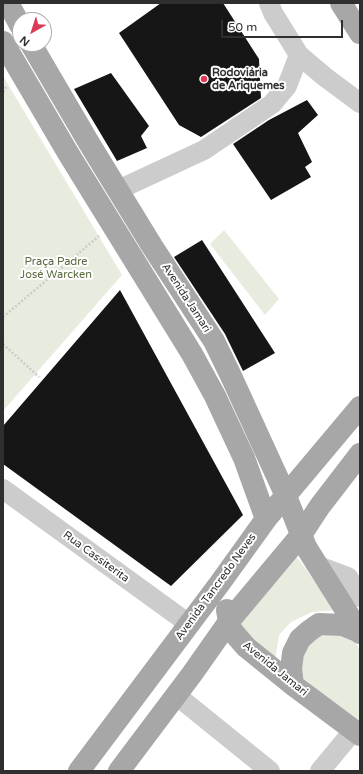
<!DOCTYPE html>
<html>
<head>
<meta charset="utf-8">
<style>
	body { margin:0 }
	#map { position:relative; width:363px; height:774px; overflow:hidden; background:#fff; font-family:"Varela Round",sans-serif }
	canvas { display:block }
	.frame { position:absolute; inset:0; border:4px solid #2f2f2f; pointer-events:none }
	.north { position:absolute; left:12px; top:12px; width:40px; height:40px; box-sizing:border-box; background:#fff; border:1px solid #acacac; border-radius:50%; rotate:219deg; font-size:11px; font-weight:700; line-height:16px; text-align:center; color:#2f2f2f }
	.north::after { content:''; display:block; margin:auto; width:14px; height:18px; background:#dc3b57; clip-path:polygon(50% 0,100% 100%,50% 72%,0 100%) }
	.scale { position:absolute; left:221px; top:20px; width:122px; height:18px; box-sizing:border-box; border:2px solid #2f2f2f; border-top:0; padding-left:5px; font-size:12px; line-height:14px; white-space:nowrap; color:#2f2f2f; -webkit-text-stroke:3px #fff; paint-order:stroke }
</style>
</head>
<body>
<div id="map">
<canvas width="363" height="774"></canvas>
<div class="frame"></div>
<div class="north">N</div>
<div class="scale">50 m</div>
</div>
<script>
const ctx = document.querySelector('canvas').getContext('2d');
ctx.lineJoin = 'round';
function fill(path, color) {
  ctx.fillStyle = color;
  ctx.fill(path, 'evenodd');
}
function shape(rows) {
  const path = new Path2D();
  for (const r of rows) {
    path.moveTo(r[0], r[1]);
    for (let i = 2; i < r.length; i += 2) path.lineTo(r[i], r[i + 1]);
  }
  return path;
}
function stroke(path, color, width, dash) {
  ctx.strokeStyle = color;
  ctx.lineWidth = width;
  ctx.lineCap = dash ? 'butt' : 'round';
  ctx.setLineDash(dash || []);
  ctx.stroke(path);
}
function write(font, color, halo, rows, align = 'center') {
  ctx.font = font + ' "Varela Round",sans-serif';
  ctx.lineWidth = 4;
  ctx.setLineDash([]);
  ctx.textBaseline = 'middle';
  ctx.strokeStyle = halo;
  ctx.fillStyle = color;
  for (const [text, x, y, turn = 0] of rows) {
    ctx.save();
    ctx.translate(x, y);
    ctx.rotate((+turn || 0) * Math.PI / 180);
    ctx.textAlign = isNaN(turn) ? turn : align;
    if (halo) ctx.strokeText(text, 0, 0);
    ctx.fillText(text, 0, 0);
    ctx.restore();
  }
}
fill(shape([
	[3,76,122,275,3,411],
	[224,230,279,299,265,315,210,244],
	[288,545,336,610,312,612,291,622,279,635,275,660,228,626],
	[325,630,352,637,360,650,360,726,297,673,298,655]
]), '#e7ecde');
fill(shape([
	[161,3,223,3,259,59,261,98,201,137,179,125,119,33],
	[111,73,149,126,141,136,147,148,117,161,74,89],
	[307,100,318,115,298,133,312,162,305,167,311,177,271,200,233,144,269,120],
	[202,240,275,353,243,371,225,334,174,257],
	[120,290,243,515,171,586,3,464,3,426]
]), '#161616');
stroke(shape([
	[3,92,7,86],
	[3,317,99,236],
	[3,344,39,377]
]), '#ccc', 2.5, [2, 2]);
stroke(shape([
	[269,3,273,13,299,55,325,77,360,103],
	[118,190,204,150,272,104,287,86,299,55],
	[3,489,189,624],
	[316,565,348,577,360,597],
	[176,695,270,771],
	[320,771,354,730]
]), '#ccc', 20);
stroke(shape([
	[8,3,20,25],
	[341,3,360,33],
	[3,42,68,153,192,354,215,396,244,458,266,519],
	[31,44,89,143,152,246,214,341,231,376,286,496,306,547,360,633],
	[227,610,230,627,233,632,246,647,293,685,360,735],
	[293,685,291,669,293,653,300,639,309,631,319,624,343,625,360,632],
	[79,771,220,583,266,519,360,407],
	[119,771,192,674,230,620,301,535,320,506,360,454]
]), '#a7a7a7', 22);
for (const [x, y, r, color] of [
	[204,79,4,"#dc3b57"]
]) {
  const dot = new Path2D();
  dot.arc(x, y, r, 0, 2 * Math.PI);
  ctx.fillStyle = color;
  ctx.fill(dot);
  stroke(dot, '#fff', 1.5);
}
write('bold 11px', '#2f2f2f', '#fff', [
	["Rodoviária",212,73],
	["de Ariquemes",212,86]
], 'left');
write('11px', '#57693f', '#fff', [
	["Praça Padre",56,262],
	["José Warcken",56,275]
]);
write('11px', '#2f2f2f', '#fff', [
	["Avenida Jamari",186,298,57],
	["Rua Cassiterita",96,557,36],
	["Avenida Tancredo Neves",216,587,-54],
	["Avenida Jamari",275,669,39]
]);
</script>
</body>
</html>
